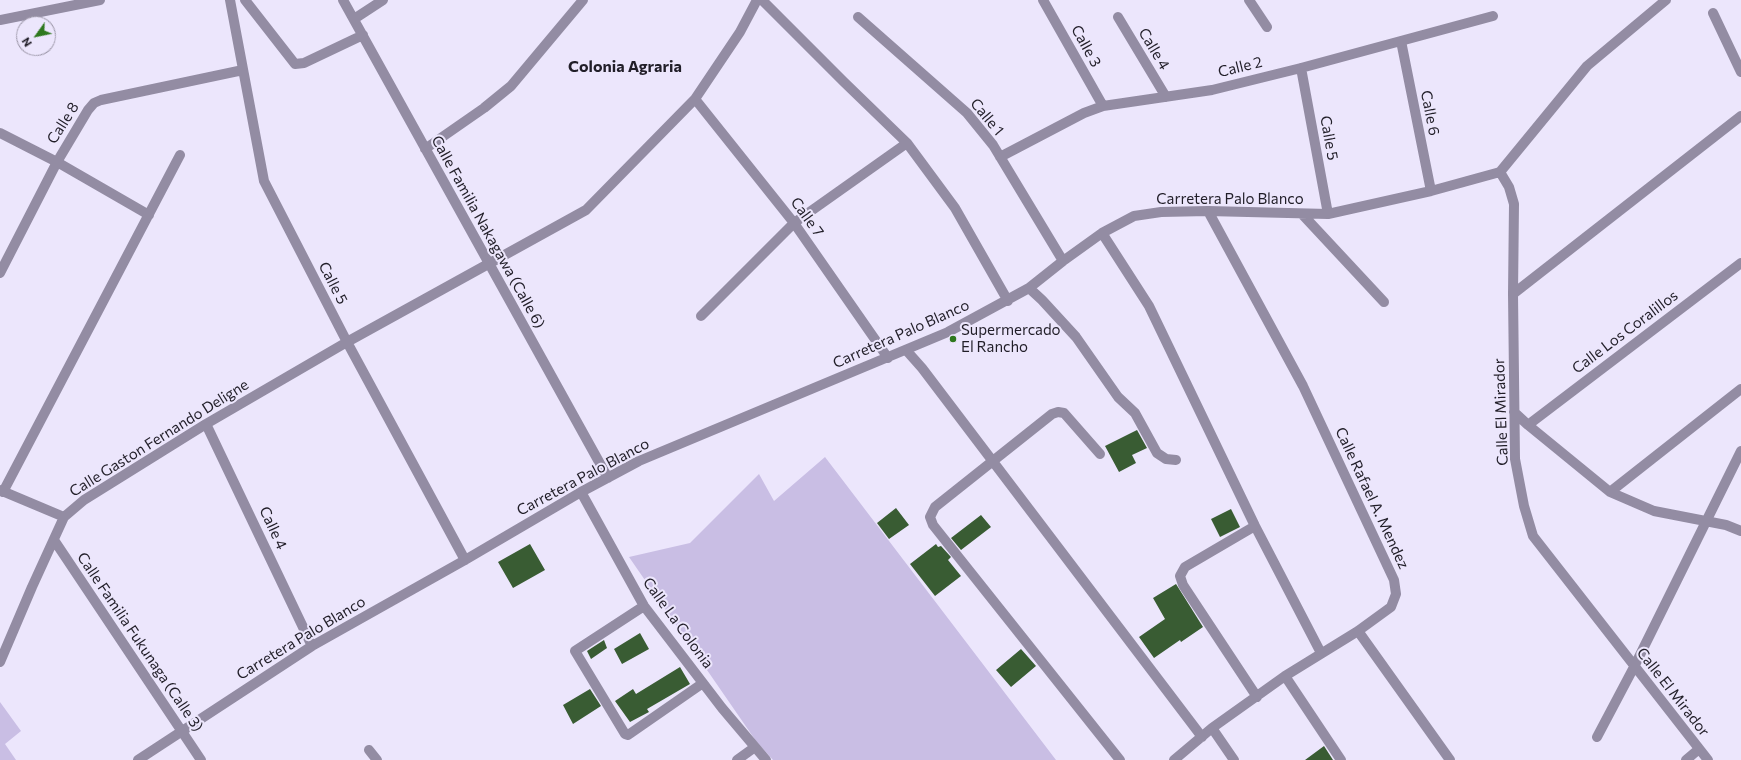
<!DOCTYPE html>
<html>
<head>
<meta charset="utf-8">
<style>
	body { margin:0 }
	#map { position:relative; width:1741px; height:760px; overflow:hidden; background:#ece6fc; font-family:Commissioner,sans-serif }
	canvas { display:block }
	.north { position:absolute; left:16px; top:16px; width:40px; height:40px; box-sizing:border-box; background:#ece6fc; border:1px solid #9b96a7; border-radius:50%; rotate:237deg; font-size:11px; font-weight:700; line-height:16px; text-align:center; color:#211e28 }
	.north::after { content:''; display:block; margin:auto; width:14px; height:18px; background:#2e781e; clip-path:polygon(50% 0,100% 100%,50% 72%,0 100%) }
</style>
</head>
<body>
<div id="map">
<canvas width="1741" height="760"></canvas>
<div class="north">N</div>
</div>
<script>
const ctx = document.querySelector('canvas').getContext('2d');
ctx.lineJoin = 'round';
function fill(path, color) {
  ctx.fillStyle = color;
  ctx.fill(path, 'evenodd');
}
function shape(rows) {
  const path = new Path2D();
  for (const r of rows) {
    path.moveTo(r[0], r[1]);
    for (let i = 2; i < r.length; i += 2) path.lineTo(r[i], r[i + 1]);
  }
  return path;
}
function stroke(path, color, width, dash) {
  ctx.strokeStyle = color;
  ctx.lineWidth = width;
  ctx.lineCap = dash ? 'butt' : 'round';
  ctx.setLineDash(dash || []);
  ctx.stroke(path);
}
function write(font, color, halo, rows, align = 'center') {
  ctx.font = font + ' Commissioner,sans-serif';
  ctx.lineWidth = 4;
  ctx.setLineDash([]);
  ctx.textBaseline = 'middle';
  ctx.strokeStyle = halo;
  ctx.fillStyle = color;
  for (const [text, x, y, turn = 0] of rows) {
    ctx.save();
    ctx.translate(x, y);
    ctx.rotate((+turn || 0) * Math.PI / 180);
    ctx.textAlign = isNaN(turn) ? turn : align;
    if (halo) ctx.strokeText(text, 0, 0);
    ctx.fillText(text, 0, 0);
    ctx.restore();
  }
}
fill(shape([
	[825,457,1056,760,773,760,756,741,629,557,690,543,759,474,774,501],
	[0,702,21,731,5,744,16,760,0,760]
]), '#c9bee4');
fill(shape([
	[1137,430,1147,448,1132,455,1136,463,1119,472,1105,446],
	[896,508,909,525,889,539,877,523],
	[1231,509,1240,527,1220,537,1211,519],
	[981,515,991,527,961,550,951,538],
	[530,544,545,570,513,588,498,562],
	[936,544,938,547,941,546,951,557,948,560,961,576,935,596,910,564],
	[1176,584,1203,627,1181,642,1180,640,1154,658,1139,637,1165,619,1153,598],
	[640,633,649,649,622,664,614,649],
	[604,640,607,648,591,659,587,651],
	[1021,649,1036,666,1011,687,996,670],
	[680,667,690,684,647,709,649,712,630,722,615,701,633,689,636,694],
	[590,689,601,706,573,724,563,705],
	[1324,746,1333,760,1305,760]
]), '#395c33');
stroke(shape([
	[230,0,264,181,347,342,465,560],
	[245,0,295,64,304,63,363,35],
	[343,0,608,478],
	[762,0,844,82,907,143,955,208,1008,301],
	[1043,0,1103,106],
	[1249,0,1267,27],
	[1713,13,1741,72],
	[858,17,967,113,993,145,1063,261],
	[1118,17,1166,97],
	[354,19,383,0],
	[0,20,100,0],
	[1401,41,1431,191],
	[1301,68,1328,214],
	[695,99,794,223,888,358],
	[0,133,57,162,149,215],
	[425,149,484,108,511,86,583,0],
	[1000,157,1084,113,1103,106,1212,90,1301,68,1493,16],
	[1500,172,1509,187,1514,204,1513,294,1515,459,1524,506,1533,536,1708,760],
	[1302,214,1384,302],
	[1102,233,1149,306,1255,526,1321,653],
	[0,273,57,162,88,110,94,103,101,100,243,70],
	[1029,288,1042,300,1076,337,1118,397,1135,413,1157,453,1166,459,1176,460],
	[1513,294,1741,116],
	[701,316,794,223,907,143],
	[906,350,922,368,1202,737],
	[1514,412,1528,425,1610,492,1654,511,1726,525,1741,531],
	[206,424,312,646],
	[1528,425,1741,263],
	[1100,454,1064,413,1058,412,1052,414,935,507,930,517,933,525,1120,760],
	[0,490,64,517],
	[3,492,180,155],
	[581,492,644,606,722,708,766,760],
	[1610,492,1741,389],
	[1255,526,1185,567,1180,576,1183,585,1257,697],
	[54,540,201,760],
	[644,606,575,651,625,734,628,735,703,683],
	[1358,631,1450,760],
	[0,662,32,587,64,517,84,500,206,424,347,342,586,210,695,99,740,32,757,0],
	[1285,676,1341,760],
	[1212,728,1234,760],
	[1597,737,1634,667,1741,451],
	[369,750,377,760],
	[138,760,312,646,465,560,581,492,639,461,948,332,1029,288,1063,261,1102,233,1134,216,1161,212,1208,211,1328,214,1431,191,1500,172,1587,66,1666,0],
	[737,760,755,747],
	[1174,760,1212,728,1285,676,1358,631,1391,607,1396,594,1394,580,1303,386,1208,211],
	[1686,760,1699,749]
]), '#938ca3', 10);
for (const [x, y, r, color] of [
	[953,339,4,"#2e781e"]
]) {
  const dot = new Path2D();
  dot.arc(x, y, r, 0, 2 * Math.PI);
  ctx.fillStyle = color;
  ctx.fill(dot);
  stroke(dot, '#ece6fc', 1.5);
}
write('15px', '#211e28', '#ece6fc', [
	["Calle 3",1086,46,61],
	["Calle 4",1154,49,59],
	["Calle 2",1240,67,-14],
	["Calle 6",1430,113,79],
	["Calle 1",987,117,50],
	["Calle 8",63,123,-58],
	["Calle 5",1329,138,80],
	["Carretera Palo Blanco",1230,199],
	["Calle 7",807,217,54],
	["Calle Familia Nakagawa (Calle 6)",488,232,61],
	["Calle 5",333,283,63],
	["Calle Los Coralillos",1625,332,-37],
	["Carretera Palo Blanco",901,334,-24],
	["Calle El Mirador",1501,412,-92],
	["Calle Gaston Fernando Deligne",159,438,-32],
	["Carretera Palo Blanco",583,477,-28],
	["Calle Rafael A. Mendez",1372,498,65],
	["Calle 4",273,528,65],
	["Calle La Colonia",678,623,54],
	["Carretera Palo Blanco",301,638,-31],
	["Calle Familia Fukunaga (Calle 3)",140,642,56],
	["Calle El Mirador",1673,692,52]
]);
write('15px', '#211e28', '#ece6fc', [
	["Supermercado",961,330],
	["El Rancho",961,347]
], 'left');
write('bold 16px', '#211e28', '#ece6fc', [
	["Colonia Agraria",625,67]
]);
</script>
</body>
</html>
